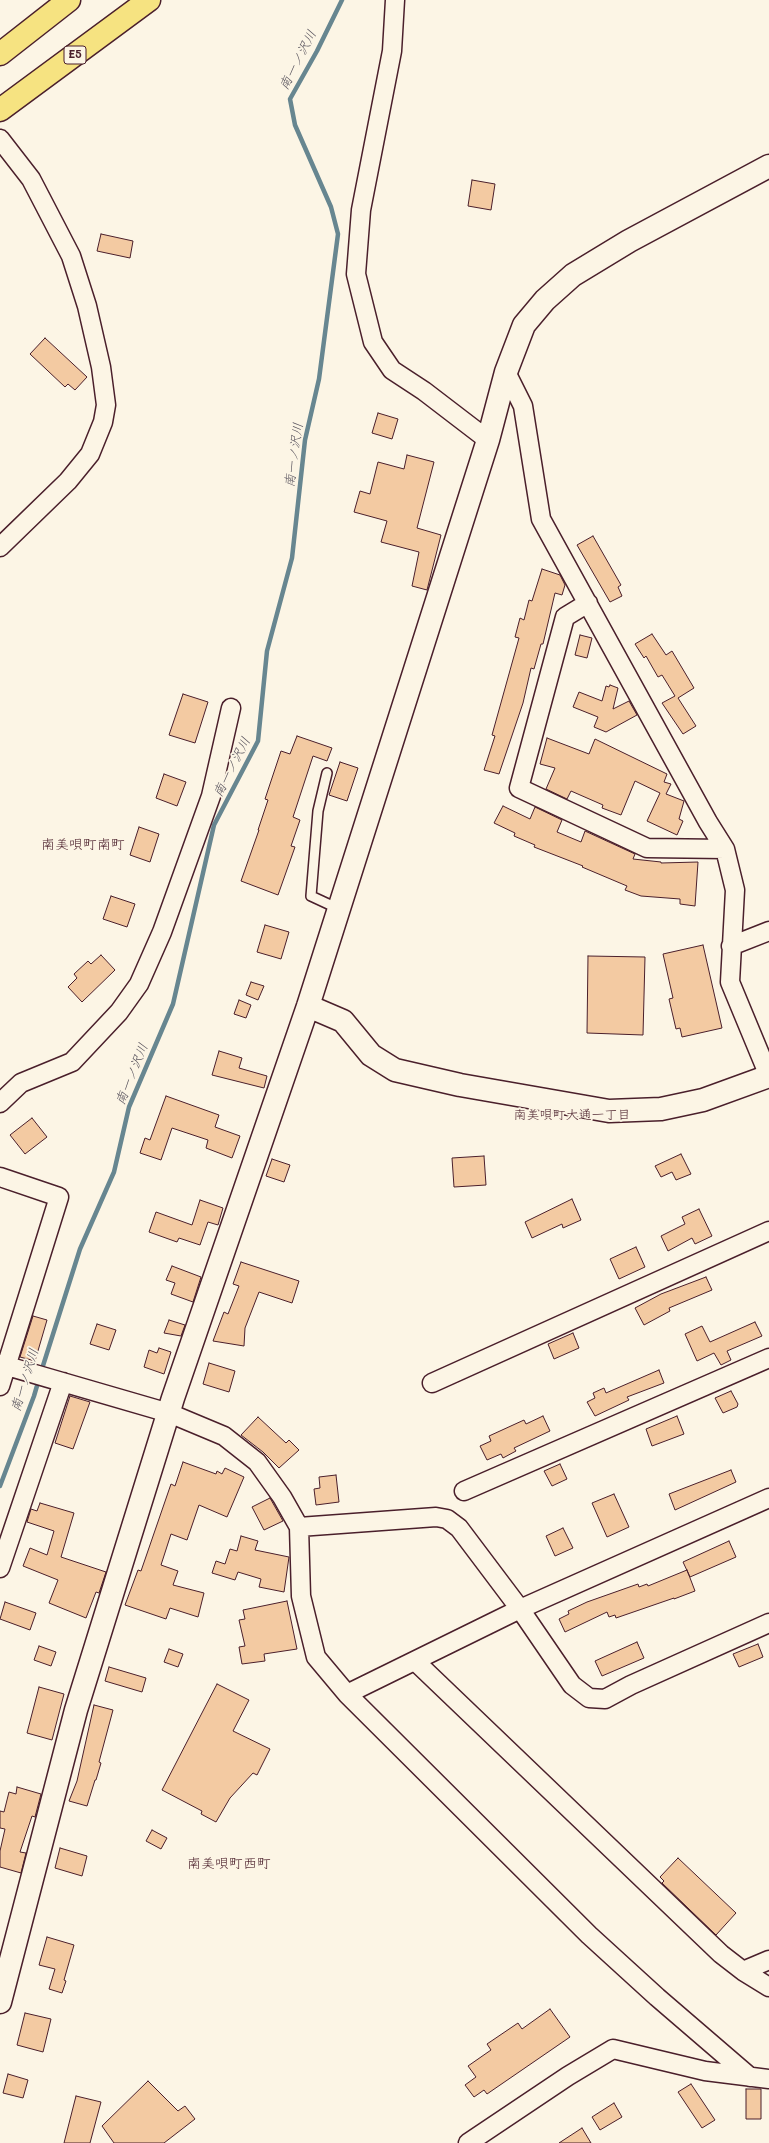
<!DOCTYPE html>
<html>
<head>
<meta charset="utf-8">
<style>
	body { margin:0 }
	canvas { display:block; background:#fcf5e5 }
</style>
</head>
<body>
<canvas width="769" height="2143"></canvas>
<script>
const ctx = document.querySelector('canvas').getContext('2d');
ctx.lineJoin = 'round';
function shape(rows) {
  const path = new Path2D();
  for (const r of rows) {
    path.moveTo(r[0], r[1]);
    for (let i = 2; i < r.length; i += 2) path.lineTo(r[i], r[i + 1]);
  }
  return path;
}
function stroke(path, color, width, dash) {
  ctx.strokeStyle = color;
  ctx.lineWidth = width;
  ctx.lineCap = dash ? 'butt' : 'round';
  ctx.setLineDash(dash || []);
  ctx.stroke(path);
}
function fill(path, color) {
  ctx.fillStyle = color;
  ctx.fill(path, 'evenodd');
}
function write(font, color, halo, rows, align = 'center') {
  ctx.font = font + ' Mali,"Klee One",sans-serif';
  ctx.lineWidth = 3.5;
  ctx.setLineDash([]);
  ctx.textBaseline = 'middle';
  ctx.strokeStyle = halo;
  ctx.fillStyle = color;
  for (const [text, x, y, turn = 0] of rows) {
    ctx.save();
    ctx.translate(x, y);
    ctx.rotate((+turn || 0) * Math.PI / 180);
    ctx.textAlign = isNaN(turn) ? turn : align;
    if (halo) ctx.strokeText(text, 0, 0);
    ctx.fillText(text, 0, 0);
    ctx.restore();
  }
}
stroke(shape([
	[41,1372,80,1249,114,1172,129,1107,173,1004,214,825,258,741,267,651,292,558,305,440,319,379,338,234,331,207,295,125,290,99,317,51,342,0],
	[0,1486,34,1396,39,1379]
]), '#678690', 4.5);
const building = shape([
	[472,180,495,184,491,210,468,206,472,180],
	[101,234,133,241,130,258,97,251,101,234],
	[45,338,87,377,75,390,68,384,65,387,30,354,45,338],
	[378,413,398,419,392,439,372,433,378,413],
	[407,455,434,462,417,528,441,535,427,590,412,586,419,552,381,542,387,521,354,512,360,491,370,494,378,462,404,469,407,455],
	[593,536,621,585,618,587,622,596,610,602,577,545,593,536],
	[542,569,560,575,565,585,562,595,555,593,543,644,541,644,534,669,531,668,523,703,499,774,484,770,495,736,492,735,519,638,515,637,520,618,524,620,529,600,532,601,542,569],
	[652,634,666,655,672,651,694,688,678,698,696,726,683,734,662,703,675,696,662,675,658,677,646,656,644,658,635,644,652,634],
	[580,635,592,638,587,658,575,655,580,635],
	[610,685,618,688,613,709,629,701,637,715,606,732,594,727,598,717,573,707,579,692,602,701,606,686,609,687,610,685],
	[183,694,208,702,195,743,169,735,183,694],
	[297,736,332,748,327,761,313,756,293,817,300,820,291,846,295,847,278,895,241,881,259,830,258,830,268,800,265,799,281,751,290,754,297,736],
	[547,738,589,754,595,739,667,774,664,782,671,784,666,794,684,801,679,819,683,821,677,835,647,821,660,793,635,781,621,815,602,808,603,805,571,791,567,799,546,789,555,768,540,764,547,738],
	[340,762,358,768,347,801,329,795,340,762],
	[164,774,186,782,177,806,156,798,164,774],
	[503,806,530,819,535,807,562,820,557,832,581,842,585,831,635,854,633,859,661,862,661,863,698,862,695,906,680,904,680,899,641,896,625,890,627,886,582,867,583,866,534,847,535,845,514,836,515,833,494,823,503,806],
	[139,827,159,834,150,862,130,855,139,827],
	[111,896,135,904,127,927,103,919,111,896],
	[265,925,289,932,281,959,257,952,265,925],
	[703,945,722,1028,682,1037,680,1028,676,1029,669,999,673,998,663,954,703,945],
	[101,955,115,970,82,1002,68,987,77,978,74,974,88,961,91,964,101,955],
	[588,956,645,957,643,1035,587,1033,588,956],
	[251,982,264,986,258,1000,246,995,251,982],
	[239,1000,251,1005,246,1018,234,1014,239,1000],
	[219,1051,242,1058,239,1068,267,1076,264,1088,212,1075,219,1051],
	[166,1096,219,1115,215,1127,240,1136,232,1158,206,1148,208,1140,172,1128,161,1160,140,1153,145,1138,150,1140,166,1096],
	[32,1118,47,1137,25,1154,10,1135,32,1118],
	[681,1154,691,1174,676,1180,672,1172,661,1177,655,1166,681,1154],
	[484,1156,486,1185,454,1187,452,1158,484,1156],
	[272,1159,290,1165,284,1182,266,1176,272,1159],
	[572,1199,581,1220,563,1228,562,1224,532,1238,525,1222,572,1199],
	[200,1200,223,1208,218,1225,208,1222,200,1245,179,1238,177,1242,149,1232,156,1212,192,1225,200,1200],
	[699,1209,712,1236,695,1244,692,1238,668,1251,661,1236,685,1224,682,1217,699,1209],
	[636,1247,645,1267,619,1279,610,1259,636,1247],
	[241,1262,299,1281,292,1303,259,1292,245,1328,244,1346,213,1341,224,1312,228,1314,239,1286,233,1284,241,1262],
	[172,1266,201,1277,193,1302,171,1294,175,1283,166,1280,172,1266],
	[706,1277,712,1290,669,1308,670,1311,644,1325,635,1308,661,1294,706,1277],
	[33,1316,47,1320,35,1361,20,1357,33,1316],
	[169,1320,185,1325,181,1336,164,1333,169,1320],
	[755,1322,762,1336,727,1351,731,1360,721,1365,714,1353,697,1361,685,1334,702,1326,710,1342,755,1322],
	[97,1324,116,1330,109,1350,90,1344,97,1324],
	[573,1333,579,1348,554,1359,548,1344,573,1333],
	[159,1348,171,1352,164,1374,144,1367,149,1350,157,1353,159,1348],
	[209,1363,235,1371,229,1392,203,1384,209,1363],
	[659,1370,664,1383,627,1397,629,1400,595,1416,587,1402,595,1398,593,1393,604,1388,606,1393,659,1370],
	[731,1391,738,1404,737,1407,723,1413,715,1398,731,1391],
	[70,1396,90,1402,73,1449,55,1443,70,1396],
	[543,1416,550,1431,514,1448,516,1451,503,1458,501,1454,487,1460,480,1446,491,1441,489,1436,524,1420,526,1424,543,1416],
	[677,1416,684,1434,652,1446,646,1429,677,1416],
	[258,1417,286,1443,289,1440,299,1450,279,1468,263,1452,241,1435,258,1417],
	[183,1462,216,1474,217,1471,222,1474,225,1468,244,1477,227,1517,199,1505,187,1540,171,1534,161,1565,178,1571,173,1585,204,1593,198,1617,170,1608,166,1619,125,1605,138,1570,141,1571,171,1484,175,1486,183,1462],
	[560,1464,567,1479,552,1486,544,1471,560,1464],
	[731,1470,736,1482,675,1510,669,1494,731,1470],
	[336,1475,339,1502,316,1505,314,1489,320,1488,319,1477,336,1475],
	[614,1494,629,1527,607,1537,592,1503,614,1494],
	[270,1498,283,1521,264,1530,252,1507,270,1498],
	[40,1503,74,1513,61,1557,106,1572,99,1593,96,1592,86,1618,49,1603,58,1580,23,1566,30,1548,47,1555,54,1531,27,1522,31,1509,37,1511,40,1503],
	[563,1528,573,1548,555,1556,546,1536,563,1528],
	[241,1536,258,1541,255,1550,289,1557,284,1592,259,1587,261,1579,238,1572,235,1580,212,1573,216,1561,225,1564,230,1549,237,1551,241,1536],
	[729,1541,736,1557,690,1577,683,1562,729,1541],
	[687,1570,695,1591,674,1599,674,1598,616,1618,615,1615,609,1617,607,1612,565,1632,559,1619,569,1614,568,1611,587,1602,638,1584,639,1587,647,1584,648,1586,687,1570],
	[287,1601,297,1649,264,1654,265,1661,242,1664,239,1647,245,1646,239,1620,245,1619,243,1610,287,1601],
	[5,1602,36,1613,30,1630,0,1619,5,1602],
	[637,1642,644,1658,602,1676,595,1661,637,1642],
	[758,1644,763,1657,739,1667,733,1654,758,1644],
	[39,1646,56,1652,51,1666,34,1660,39,1646],
	[169,1649,183,1654,178,1667,164,1662,169,1649],
	[109,1667,146,1678,142,1692,105,1681,109,1667],
	[217,1684,249,1700,233,1731,270,1749,257,1775,253,1773,230,1798,216,1822,201,1814,202,1811,162,1790,217,1684],
	[39,1687,64,1694,52,1740,27,1733,39,1687],
	[94,1705,113,1710,99,1762,101,1763,96,1780,95,1780,87,1806,69,1801,77,1781,94,1705],
	[17,1787,41,1794,35,1817,32,1816,20,1852,26,1853,21,1873,0,1867,0,1851,5,1829,0,1828,0,1811,4,1812,9,1792,16,1794,17,1787],
	[152,1830,167,1838,161,1849,146,1841,152,1830],
	[60,1848,87,1856,82,1876,55,1868,60,1848],
	[678,1858,736,1913,716,1935,662,1883,664,1881,660,1877,678,1858],
	[47,1937,74,1945,64,1980,66,1981,62,1993,49,1989,55,1969,39,1965,47,1937],
	[550,2009,570,2037,487,2094,484,2090,474,2097,465,2085,476,2077,468,2066,491,2050,487,2044,518,2023,522,2029,550,2009],
	[25,2013,51,2019,43,2052,17,2045,25,2013],
	[8,2074,28,2080,23,2098,3,2093,8,2074],
	[148,2081,178,2111,185,2106,195,2119,164,2143,114,2143,102,2126,148,2081],
	[691,2084,715,2120,702,2128,678,2092,691,2084],
	[746,2089,761,2089,761,2119,746,2119,746,2089],
	[76,2096,101,2102,90,2143,64,2143,76,2096],
	[614,2103,622,2117,600,2130,592,2117,614,2103],
	[582,2128,591,2143,559,2143,582,2128]
]);
fill(building, '#f3caa2');
stroke(building, '#4a1f2b', 1);
const service = shape([
	[327,773,318,811,311,896,339,909]
]);
const minor = shape([
	[395,0,392,51,361,210,356,274,373,342,392,370,424,391,488,440],
	[0,139,31,179,71,256,87,306,101,367,106,405,103,422,90,454,68,481,0,547],
	[506,372,523,406,541,519,708,822,725,849,735,890,730,982,769,1076],
	[588,603,565,617,519,788,647,848,725,849],
	[731,946,769,931],
	[0,1103,21,1083,72,1062,119,1012,139,984,162,932,211,796,231,708],
	[0,1177,59,1197,0,1386],
	[0,1364,169,1413,224,1436,257,1462,282,1497,299,1527,301,1596,316,1657,347,1694,589,1935,657,1997,750,2077],
	[432,1383,769,1231],
	[464,1491,769,1358],
	[299,1527,436,1517,447,1519,459,1528,520,1609,572,1685,589,1698,605,1699,631,1685,769,1623],
	[0,1568,63,1382],
	[415,1661,721,1954,743,1971,769,1987],
	[347,1694,520,1609,769,1498],
	[743,1971,769,1960],
	[468,2143,568,2076,613,2049,705,2071,769,2079]
]);
const tertiary = shape([
	[308,1006,343,1021,371,1055,395,1070,460,1085,609,1111,661,1109,703,1100,769,1076],
	[0,2002,76,1710,173,1398,308,1006,488,440,506,372,524,325,545,300,573,275,629,241,769,166]
]);
const motorway = shape([
	[0,54,69,0],
	[0,110,149,0]
]);
stroke(service, '#4a1f2b', 12);
stroke(minor, '#4a1f2b', 21);
stroke(tertiary, '#4a1f2b', 25);
stroke(motorway, '#4a1f2b', 25);
stroke(service, '#fcf5e5', 9);
stroke(minor, '#fcf5e5', 18);
stroke(tertiary, '#fcf5e5', 22);
stroke(motorway, '#f6e381', 22);
for (const [x, y, w] of [
	[75,55,22]
]) {
  const box = new Path2D();
  box.roundRect(x - w / 2, y - 9, w, 18, 3);
  ctx.fillStyle = '#fcf5e5';
  ctx.fill(box);
  stroke(box, '#4a1f2b', 1);
}
write('bold 11px', '#4a1f2b', null, [
	["E5",75,55]
]);
write('italic 13px', '#58535d', '#fcf5e5', [
	["南一ノ沢川",298,60,-63],
	["南一ノ沢川",294,455,-82],
	["南一ノ沢川",232,767,-63],
	["南一ノ沢川",132,1074,-68],
	["南一ノ沢川",25,1380,-73]
]);
write('13px', '#4a1f2b', '#fcf5e5', [
	["南美唄町大通一丁目",572,1115]
]);
write('14px', '#4a1f2b', '#fcf5e5', [
	["南美唄町南町",83,845],
	["南美唄町西町",229,1864]
]);
</script>
</body>
</html>
